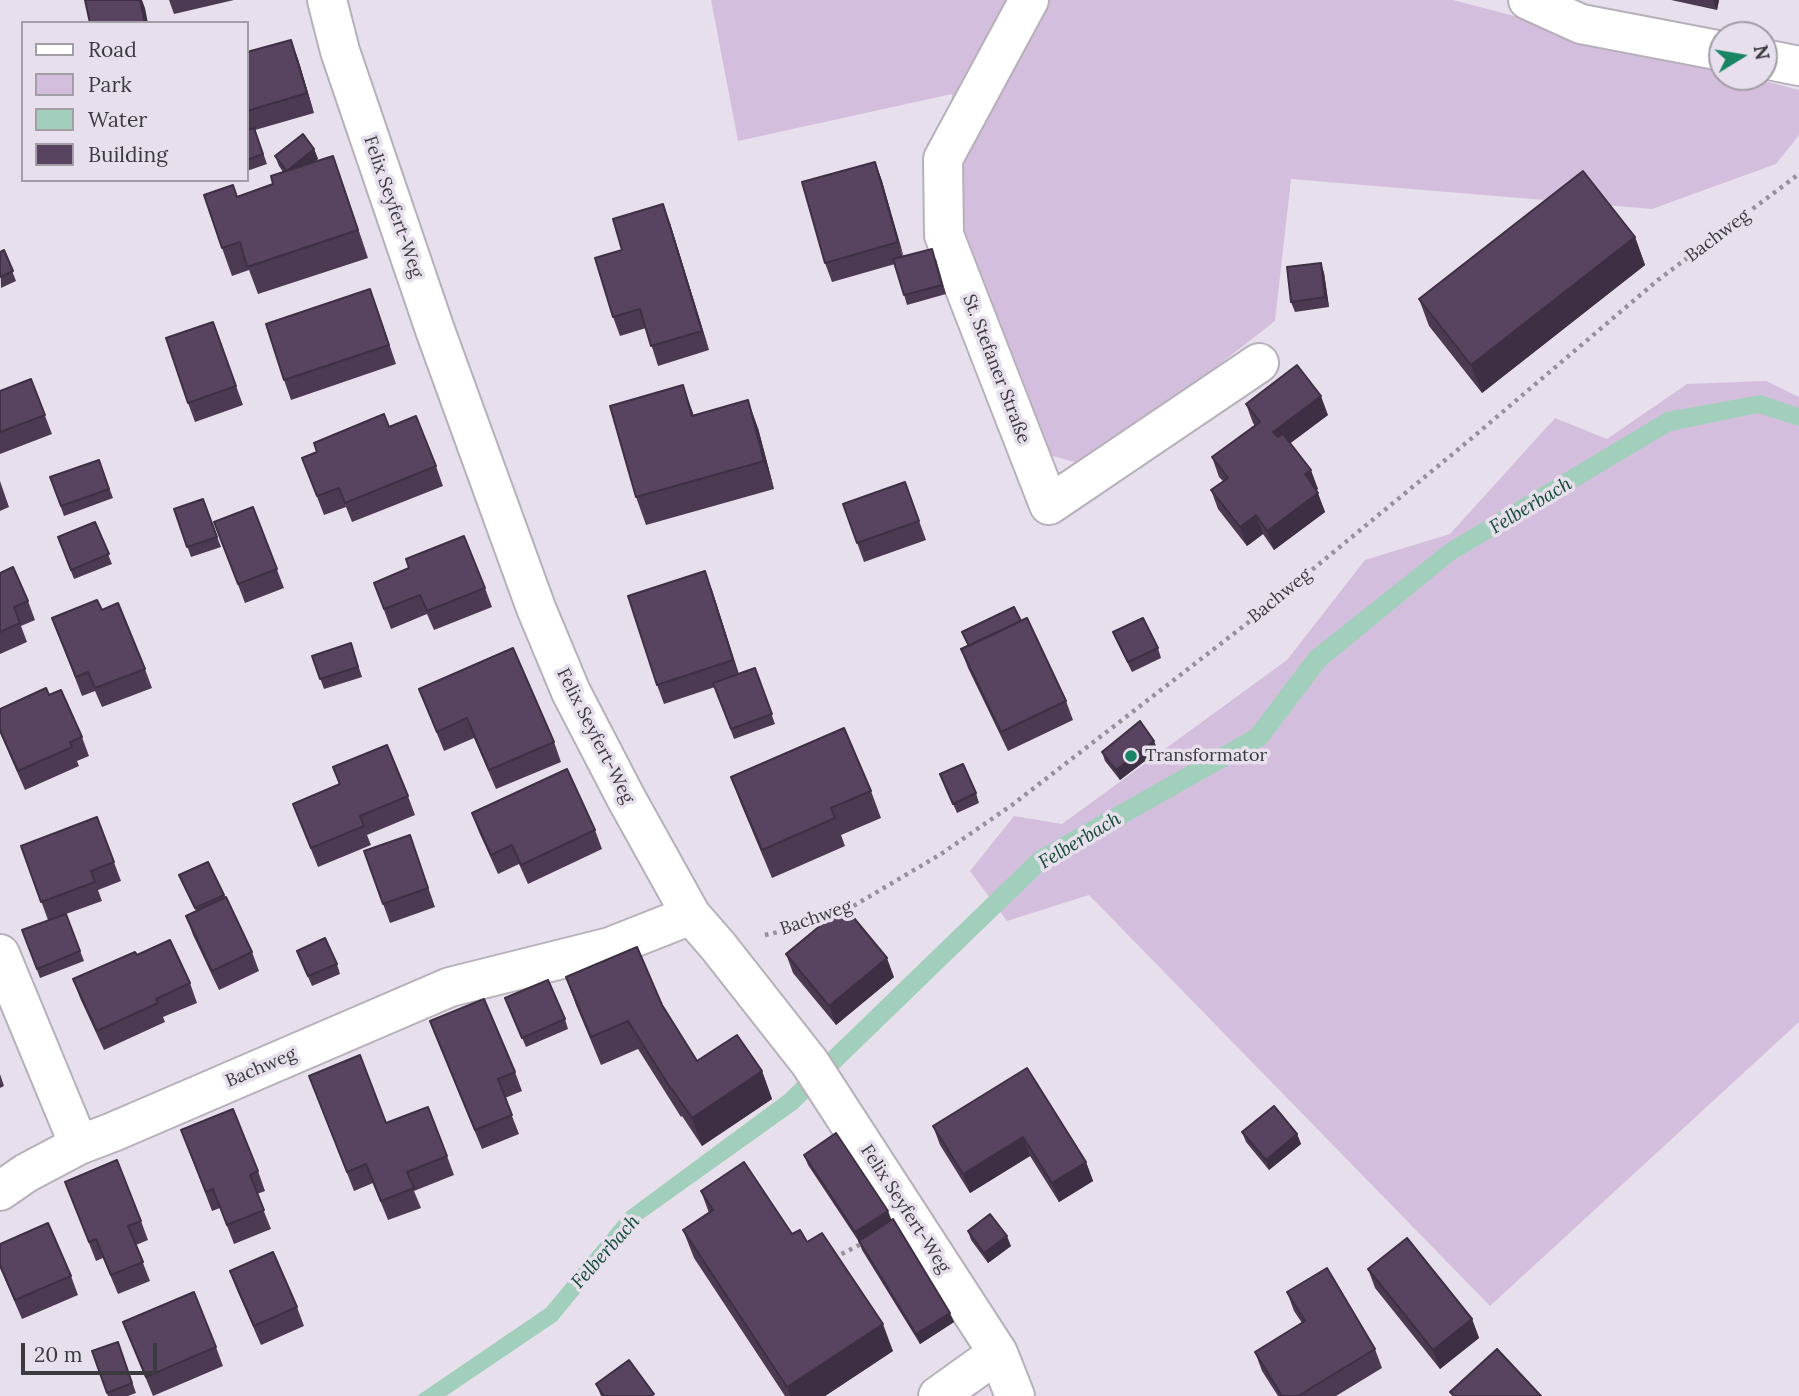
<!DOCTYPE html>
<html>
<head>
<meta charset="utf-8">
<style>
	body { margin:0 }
	#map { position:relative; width:1799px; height:1396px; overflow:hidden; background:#e7dfeb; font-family:Lora,serif }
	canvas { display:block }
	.legend { position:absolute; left:21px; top:21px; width:228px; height:161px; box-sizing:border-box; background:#e7dfeb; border:2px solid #a39da6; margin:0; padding:9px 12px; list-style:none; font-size:21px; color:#3d3a3f }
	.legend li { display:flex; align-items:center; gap:14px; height:35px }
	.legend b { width:35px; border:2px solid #a39da6 }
	.north { position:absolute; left:1708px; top:21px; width:70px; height:70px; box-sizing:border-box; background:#e7dfeb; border:2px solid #a39da6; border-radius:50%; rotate:79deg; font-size:19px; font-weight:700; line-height:28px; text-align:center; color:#3d3a3f }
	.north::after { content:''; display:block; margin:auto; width:24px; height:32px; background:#178563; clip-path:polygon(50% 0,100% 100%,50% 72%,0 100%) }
	.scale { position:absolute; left:21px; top:1343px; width:136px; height:32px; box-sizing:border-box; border:4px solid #3d3a3f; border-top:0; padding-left:9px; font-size:21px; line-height:24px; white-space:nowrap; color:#3d3a3f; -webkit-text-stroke:5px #e7dfeb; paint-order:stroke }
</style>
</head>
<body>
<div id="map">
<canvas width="1799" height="1396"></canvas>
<ul class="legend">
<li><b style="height:9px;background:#fff"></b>Road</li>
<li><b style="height:19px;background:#d3bfdd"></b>Park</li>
<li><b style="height:19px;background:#a2cfbb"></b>Water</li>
<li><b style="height:19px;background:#584461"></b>Building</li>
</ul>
<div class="north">N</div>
<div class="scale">20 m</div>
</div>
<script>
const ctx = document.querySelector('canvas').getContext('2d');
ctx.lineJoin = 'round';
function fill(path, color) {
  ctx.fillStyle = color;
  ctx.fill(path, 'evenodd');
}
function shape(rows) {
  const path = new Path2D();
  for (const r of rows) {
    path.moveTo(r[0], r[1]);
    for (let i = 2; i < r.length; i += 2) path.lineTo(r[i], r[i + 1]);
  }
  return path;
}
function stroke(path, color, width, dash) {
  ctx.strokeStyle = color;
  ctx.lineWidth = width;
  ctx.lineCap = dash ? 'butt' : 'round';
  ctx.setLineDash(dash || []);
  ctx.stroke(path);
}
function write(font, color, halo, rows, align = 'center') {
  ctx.font = font + ' Lora,serif';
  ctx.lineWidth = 7;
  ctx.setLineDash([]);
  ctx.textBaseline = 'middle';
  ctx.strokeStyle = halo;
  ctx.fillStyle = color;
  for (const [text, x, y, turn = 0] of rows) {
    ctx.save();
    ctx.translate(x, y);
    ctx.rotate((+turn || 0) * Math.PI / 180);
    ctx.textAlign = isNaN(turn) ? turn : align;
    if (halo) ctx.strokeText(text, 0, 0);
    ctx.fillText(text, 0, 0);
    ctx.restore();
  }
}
fill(shape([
	[711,0,1453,0,1722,70,1722,77,1749,77,1799,90,1799,135,1776,164,1652,209,1291,179,1275,321,1089,466,1034,451,959,217,952,94,738,141],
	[1766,381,1799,397,1799,1022,1490,1306,1089,895,1007,921,970,871,1014,816,1062,824,1287,660,1365,560,1450,534,1555,418,1607,439,1687,384]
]), '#d3bfdd');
fill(shape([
	[1761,395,1799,408,1799,426,1758,413,1671,431,1454,560,1325,666,1266,744,1046,868,797,1109,637,1223,557,1321,446,1396,417,1396,546,1308,626,1212,784,1095,1035,852,1251,730,1310,652,1446,544,1666,412]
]), '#a2cfbb');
const street = shape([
	[327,0,340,51,435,330,536,608,571,692,626,798,691,915,718,946,810,1063,998,1353,1015,1396],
	[1029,0,943,159,944,235,1049,505,1259,363],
	[0,954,79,1145],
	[0,1191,26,1173,79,1145,113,1132,450,987,610,947,691,915],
	[938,1396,998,1353]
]);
const secondary = shape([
	[1528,0,1581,24,1722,51],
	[1764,59,1799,66]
]);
stroke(street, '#b7b0bb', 42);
stroke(secondary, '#b7b0bb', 42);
stroke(shape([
	[765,935,796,928,850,908,941,854,1012,805,1245,625,1466,443,1658,280,1799,174],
	[834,1258,863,1243]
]), '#969099', 4.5, [3.5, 5]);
stroke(street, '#fff', 38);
stroke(secondary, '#fff', 38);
fill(shape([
	[169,0,234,0,174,14],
	[1671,0,1719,0,1717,10],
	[247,52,298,59,314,113,255,130,267,164,247,171],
	[314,149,318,159,314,162,333,156,368,258,258,294,249,270,232,276,222,248,283,172,279,166,275,156],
	[875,162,882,181,903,257,936,259,946,294,907,305,895,264,832,282,825,263],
	[670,223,709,350,658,366,646,328,620,336,613,317,622,250],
	[1635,237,1645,265,1482,393,1429,326,1419,299],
	[4,250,16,281,1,288,0,252],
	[1321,263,1324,273,1329,307,1295,312,1291,302],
	[377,308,396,364,291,400,284,380],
	[213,322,243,405,195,422,188,403],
	[31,379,52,434,0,454,0,391],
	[1246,404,1328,415,1290,443,1318,489,1316,490,1325,512,1274,550,1263,534,1247,546,1218,509,1211,490,1223,481,1219,477,1212,457,1255,426,1253,423],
	[694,415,758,428,774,489,646,525,636,497],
	[389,427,436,466,443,486,352,522,346,507,324,515,302,458],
	[99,460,113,498,64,516,50,477],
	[0,481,9,507,0,511],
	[905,482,926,540,864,562,843,504],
	[203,499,221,547,191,557,174,509],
	[253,507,284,588,245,603,214,522],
	[95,522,112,564,74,579,58,537],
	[0,573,28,601,35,620,21,626,27,642,0,654],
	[374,583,485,588,492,607,434,630,427,614,391,629],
	[712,590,739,674,755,668,775,724,734,739,715,687,664,704,657,685],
	[102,610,145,669,152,688,102,707,95,691,82,696,52,618],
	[1021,621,1066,701,1073,720,1008,751,968,668,961,649,968,646,962,632],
	[1113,632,1158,648,1161,658,1132,672,1117,642],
	[351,643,362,677,324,689,312,656],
	[419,689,554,742,561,762,496,789,474,738,444,751],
	[49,695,82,737,89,756,77,761,79,766,25,790,0,733,0,709],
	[1158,751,1120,780,1105,761,1102,752],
	[333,767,408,796,415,815,367,835,371,845,318,867,293,804,339,784],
	[940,774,976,793,979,803,957,813],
	[731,777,871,791,881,818,841,835,845,846,772,878,741,804],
	[472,813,595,830,602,849,528,884,519,864,498,874,479,832],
	[97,817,121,881,98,890,102,901,66,914,84,961,40,978,22,930,48,920,21,846],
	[410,835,435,907,390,923,364,851],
	[208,862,252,952,259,971,219,990,193,935,186,916,196,911,179,875],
	[297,951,337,964,340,974,312,986],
	[786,954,894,977,836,1025,793,973],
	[137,955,190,983,197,1003,163,1017,165,1022,104,1050,80,998,73,979],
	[566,977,662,1005,697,1061,762,1071,772,1099,702,1146,682,1116,681,1117,638,1049,601,1065,576,1005],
	[505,998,565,1019,568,1029,526,1047],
	[430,1021,515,1072,522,1091,505,1098,519,1134,482,1149],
	[1027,1068,1086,1162,1093,1181,1059,1202,1030,1156,970,1193,940,1145,933,1126],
	[0,1074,4,1086,0,1088],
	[309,1076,386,1123,447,1156,454,1175,414,1191,421,1208,388,1220,373,1183,354,1191],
	[181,1130,258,1171,265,1191,257,1194,271,1229,234,1244,220,1208,212,1211],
	[1242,1132,1297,1134,1301,1144,1269,1170,1246,1142],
	[804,1155,892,1220,954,1322,920,1344,862,1250,859,1242,808,1165],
	[65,1182,141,1221,148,1240,136,1245,150,1281,118,1294,103,1258,96,1261],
	[701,1191,807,1242,893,1351,825,1396,785,1396,694,1258,683,1230,709,1213],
	[968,1231,1011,1246,988,1263,971,1240],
	[0,1244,71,1276,78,1295,22,1319,0,1268],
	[1368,1269,1472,1319,1479,1338,1440,1369,1375,1288],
	[230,1271,297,1307,304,1326,261,1345,237,1290],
	[1287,1292,1375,1349,1382,1368,1336,1396,1278,1396,1262,1371,1255,1352,1302,1323,1294,1311],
	[123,1322,216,1347,223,1366,153,1396],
	[118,1342,136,1393,128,1396,108,1396,92,1351],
	[596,1384,654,1396,601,1396]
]), '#4c3a53');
fill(shape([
	[140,0,142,0,145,8,148,23,145,23],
	[1713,0,1719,0,1717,10],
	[291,40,298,59,314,113,307,93],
	[314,149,318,159,290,181,287,171],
	[333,156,343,184,368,258,358,230],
	[875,162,882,181,905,261,898,242],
	[663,204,670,223,709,350,702,331],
	[1635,237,1645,265,1482,393,1471,365],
	[1321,263,1324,273,1329,307,1325,297],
	[683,385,693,413,702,444,692,416],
	[1321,396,1328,415,1280,451,1273,432],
	[748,400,758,428,774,489,764,461],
	[1311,470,1318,489,1312,493,1305,474],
	[1318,493,1325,512,1274,550,1267,531],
	[1256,515,1263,534,1247,546,1240,527],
	[705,571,712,590,740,679,733,660],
	[1154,741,1158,751,1120,780,1116,770],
	[887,958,894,977,836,1025,829,1006],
	[762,1071,772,1099,702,1146,692,1118],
	[1297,1134,1301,1144,1269,1170,1266,1160],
	[1023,1137,1030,1156,970,1193,963,1174],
	[1086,1162,1093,1181,1059,1202,1052,1183],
	[888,1211,892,1221,859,1242,855,1232],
	[1007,1236,1011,1246,988,1263,984,1253],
	[950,1313,954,1322,920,1344,916,1334],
	[1472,1319,1479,1338,1440,1369,1433,1350],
	[883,1324,893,1351,825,1396,790,1396,787,1387]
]), '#3e3044');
const building = shape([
	[85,0,140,0,145,23,90,23,85,0],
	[291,40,307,93,247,111,247,52,291,40],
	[254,128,263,154,247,160,247,130,254,128],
	[303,134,314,149,287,171,275,156,303,134],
	[333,156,358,230,247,267,240,242,222,248,204,195,233,185,237,197,273,184,271,176,333,156],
	[875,162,898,242,825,263,802,182,875,162],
	[1583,171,1635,237,1471,365,1419,299,1583,171],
	[663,204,702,331,651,346,640,309,613,317,595,258,622,250,613,219,663,204],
	[932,249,942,285,904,295,893,259,932,249],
	[4,250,13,271,0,277,0,252,4,250],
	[1321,263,1325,297,1291,302,1287,267,1321,263],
	[370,289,389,345,284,380,266,324,370,289],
	[213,322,236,386,188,403,166,338,213,322],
	[1297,365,1321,396,1273,432,1278,437,1283,434,1311,470,1305,474,1318,493,1267,531,1256,515,1240,527,1211,490,1228,478,1212,457,1260,422,1246,404,1297,365],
	[31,379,45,415,0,432,0,391,31,379],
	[683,385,692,416,748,400,764,461,636,497,610,406,683,385],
	[384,414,389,427,416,416,436,466,345,503,339,488,317,496,302,458,317,452,314,443,384,414],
	[99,460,109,489,61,506,50,477,99,460],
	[905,482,919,521,857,543,843,504,905,482],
	[203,499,217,537,187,547,174,509,203,499],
	[253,507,277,569,238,584,214,522,253,507],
	[95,522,109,554,71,570,58,537,95,522],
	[464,536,485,588,427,611,420,595,384,609,374,583,409,568,406,559,464,536],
	[13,567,28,601,14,607,20,623,0,632,0,573,13,567],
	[705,571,733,660,657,685,628,596,705,571],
	[97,600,102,610,118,603,145,669,95,688,88,672,76,677,52,618,97,600],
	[1014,607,1021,621,969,646,962,632,1014,607],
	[1027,618,1066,701,1001,732,961,649,1027,618],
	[1143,618,1158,648,1128,662,1113,632,1143,618],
	[351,643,358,667,320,679,312,656,351,643],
	[513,648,554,742,489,770,467,718,437,732,419,689,513,648],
	[755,668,772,714,731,729,713,683,755,668],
	[46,688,49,695,61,690,82,737,70,742,72,747,18,771,0,730,0,709,46,688],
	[1140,721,1154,741,1116,770,1102,752,1140,721],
	[844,728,871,791,831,808,835,818,762,850,731,777,844,728],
	[387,745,408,796,360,816,364,826,311,848,293,804,340,784,333,767,387,745],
	[963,764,976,793,953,804,940,774,963,764],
	[567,769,595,830,521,865,512,845,491,855,472,813,567,769],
	[97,817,114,862,91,871,95,882,41,902,21,846,97,817],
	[410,835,428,888,383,904,364,851,410,835],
	[208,862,224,895,195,908,179,875,208,862],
	[226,897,252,952,212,971,186,916,226,897],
	[844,906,887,958,829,1006,786,954,844,906],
	[66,914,80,951,37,969,22,930,66,914],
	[325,938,337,964,308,976,297,951,325,938],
	[170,940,190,983,156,999,158,1003,97,1031,73,979,135,952,137,955,170,940],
	[637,947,662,1005,697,1061,737,1035,762,1071,692,1118,672,1089,671,1089,628,1021,591,1037,566,977,637,947],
	[548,980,565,1019,522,1038,505,998,548,980],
	[484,999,515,1072,498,1079,512,1115,475,1130,430,1021,484,999],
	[360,1055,386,1123,428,1107,447,1156,407,1172,414,1188,381,1201,366,1164,347,1172,309,1076,360,1055],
	[1027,1068,1086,1162,1052,1183,1023,1137,963,1174,933,1126,1027,1068],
	[1274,1106,1297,1134,1266,1160,1242,1132,1274,1106],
	[233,1109,258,1171,250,1175,264,1210,227,1225,213,1189,206,1192,181,1130,233,1109],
	[836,1133,888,1211,855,1232,804,1155,836,1133],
	[117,1160,141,1221,128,1226,143,1262,111,1275,96,1239,89,1242,65,1182,117,1160],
	[744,1162,792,1234,800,1230,807,1242,822,1233,883,1324,787,1387,683,1230,713,1210,701,1191,744,1162],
	[990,1214,1007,1236,984,1253,968,1231,990,1214],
	[893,1219,950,1313,916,1334,859,1241,893,1219],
	[48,1223,71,1276,15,1300,0,1265,0,1244,48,1223],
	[1407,1238,1472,1319,1433,1350,1368,1269,1407,1238],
	[273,1252,297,1307,254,1326,230,1271,273,1252],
	[1327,1268,1375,1349,1298,1396,1282,1396,1255,1352,1305,1321,1287,1292,1327,1268],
	[194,1292,216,1347,146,1377,123,1322,194,1292],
	[118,1342,132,1383,107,1393,92,1351,118,1342],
	[1497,1349,1541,1396,1454,1396,1450,1392,1497,1349],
	[629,1360,654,1394,651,1396,604,1396,596,1384,629,1360]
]);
fill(building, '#584461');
stroke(building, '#3e3044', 2);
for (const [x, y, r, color] of [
	[1131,756,7,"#178563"]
]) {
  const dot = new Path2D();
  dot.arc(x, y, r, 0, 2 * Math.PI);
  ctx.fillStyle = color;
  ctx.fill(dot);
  stroke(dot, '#e7dfeb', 2.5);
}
write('18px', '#3d3a3f', '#e7dfeb', [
	["Felix Seyfert-Weg",393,207,71],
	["Bachweg",1718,236,-37],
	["St. Stefaner Straße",996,369,69],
	["Bachweg",1280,596,-39],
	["Felix Seyfert-Weg",595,736,63],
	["Bachweg",816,918,-19],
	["Bachweg",261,1068,-23],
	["Felix Seyfert-Weg",905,1209,57]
]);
write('18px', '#3d3a3f', '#e7dfeb', [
	["Transformator",1145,756]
], 'left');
write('italic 19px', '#104a37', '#e7dfeb', [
	["Felberbach",1531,506,-31],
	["Felberbach",1080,841,-31],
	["Felberbach",606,1252,-48]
]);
</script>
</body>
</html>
